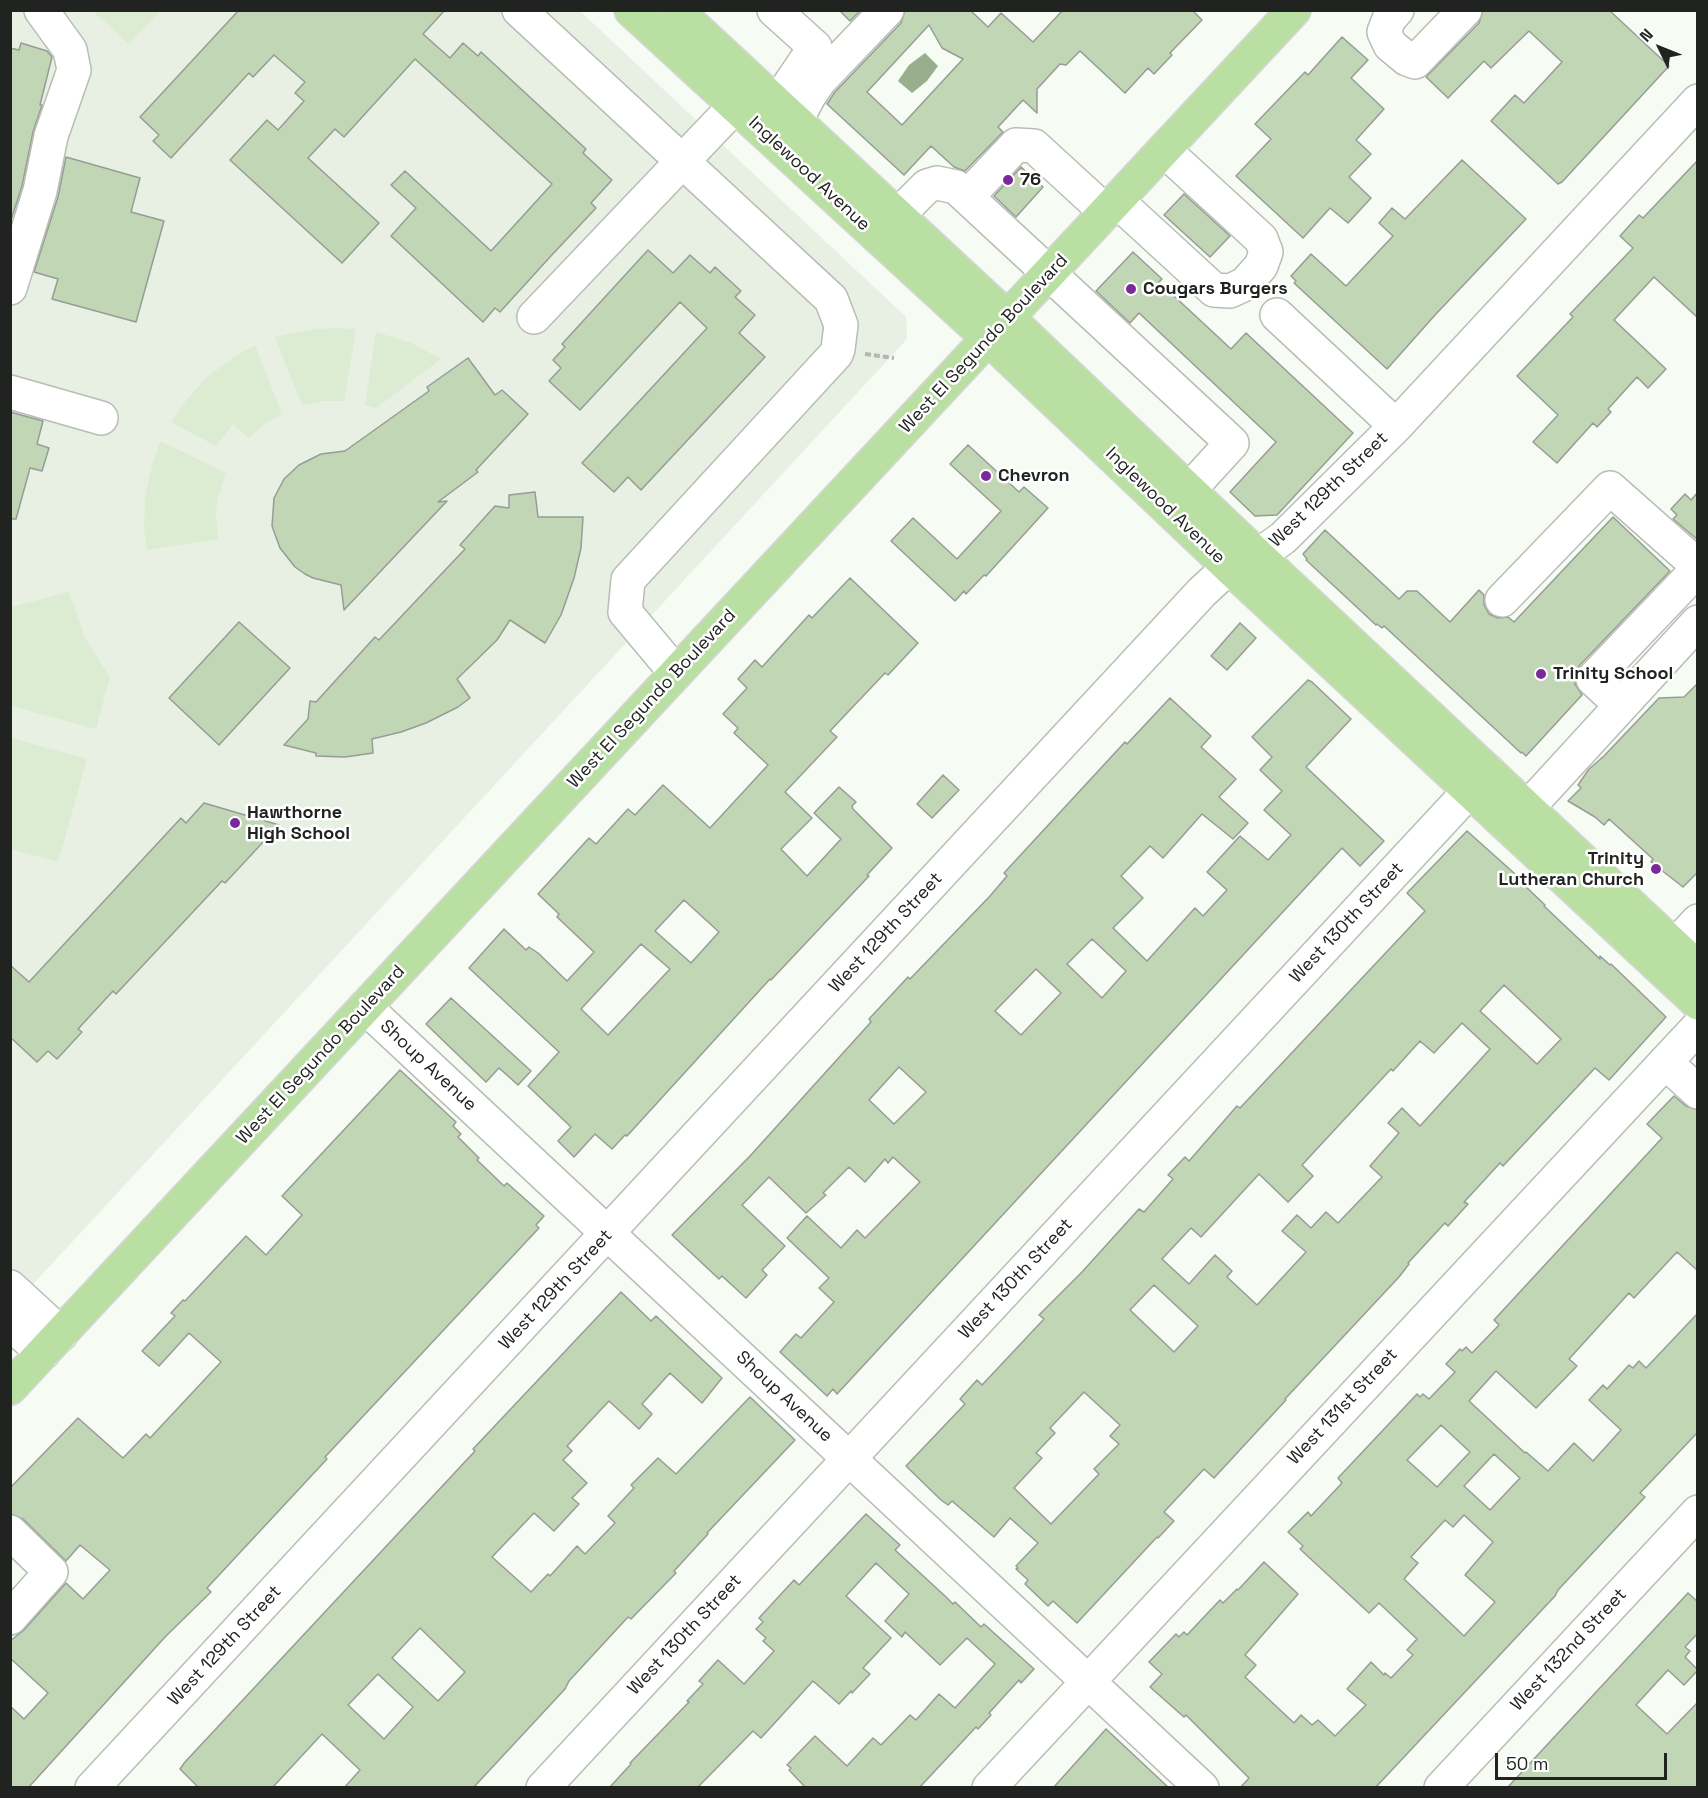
<!DOCTYPE html>
<html>
<head>
<meta charset="utf-8">
<style>
	body { margin:0 }
	#map { position:relative; width:1708px; height:1798px; overflow:hidden; background:#f6fbf3; font-family:"Space Grotesk",sans-serif }
	canvas { display:block }
	.frame { position:absolute; inset:0; border:12px solid #212320; pointer-events:none }
	.north { position:absolute; left:1630px; top:18px; width:60px; height:60px; -webkit-text-stroke:4px #fff; paint-order:stroke; rotate:313deg; font-size:16px; font-weight:700; line-height:24px; text-align:center; color:#212320 }
	.north::after { content:''; display:block; margin:auto; width:21px; height:27px; background:#212320; clip-path:polygon(50% 0,100% 100%,50% 72%,0 100%) }
	.scale { position:absolute; left:1495px; top:1753px; width:172px; height:27px; box-sizing:border-box; border:3px solid #212320; border-top:0; padding-left:8px; font-size:18px; line-height:21px; white-space:nowrap; color:#212320; -webkit-text-stroke:4px #fff; paint-order:stroke }
</style>
</head>
<body>
<div id="map">
<canvas width="1708" height="1798"></canvas>
<div class="frame"></div>
<div class="north">N</div>
<div class="scale">50 m</div>
</div>
<script>
const ctx = document.querySelector('canvas').getContext('2d');
ctx.lineJoin = 'round';
function fill(path, color) {
  ctx.fillStyle = color;
  ctx.fill(path, 'evenodd');
}
function shape(rows) {
  const path = new Path2D();
  for (const r of rows) {
    path.moveTo(r[0], r[1]);
    for (let i = 2; i < r.length; i += 2) path.lineTo(r[i], r[i + 1]);
  }
  return path;
}
function stroke(path, color, width, dash) {
  ctx.strokeStyle = color;
  ctx.lineWidth = width;
  ctx.lineCap = dash ? 'butt' : 'round';
  ctx.setLineDash(dash || []);
  ctx.stroke(path);
}
function write(font, color, halo, rows, align = 'center') {
  ctx.font = font + ' "Space Grotesk",sans-serif';
  ctx.lineWidth = 5;
  ctx.setLineDash([]);
  ctx.textBaseline = 'middle';
  ctx.strokeStyle = halo;
  ctx.fillStyle = color;
  for (const [text, x, y, turn = 0] of rows) {
    ctx.save();
    ctx.translate(x, y);
    ctx.rotate((+turn || 0) * Math.PI / 180);
    ctx.textAlign = isNaN(turn) ? turn : align;
    if (halo) ctx.strokeText(text, 0, 0);
    ctx.fillText(text, 0, 0);
    ctx.restore();
  }
}
fill(shape([
	[10,11,580,11,906,317,907,339,11,1308]
]), '#e7f0e2');
fill(shape([
	[93,11,160,11,129,44],
	[336,328,356,329,344,401,324,401,302,405,275,337,315,329],
	[376,332,411,343,441,359,376,408,365,405],
	[255,345,282,414,264,425,249,438,233,424,216,446,171,422,184,403,207,377,234,357],
	[160,441,226,473,218,497,216,513,218,539,147,550,144,529,145,496,153,463],
	[69,592,85,638,110,677,96,729,11,706,11,607],
	[11,738,87,759,58,862,11,849]
]), '#dcecd3');
fill(shape([
	[925,53,938,66,927,81,912,93,898,81,909,65]
]), '#98ae8d');
const building = shape([
	[239,10,445,10,423,34,450,58,463,43,478,56,481,52,586,149,583,153,612,180,591,203,596,208,550,257,500,312,495,308,483,322,391,236,416,208,391,185,405,171,491,251,552,184,415,59,344,137,335,129,308,158,379,223,342,263,230,160,267,120,278,130,304,101,295,93,305,82,274,55,253,77,249,73,171,158,153,141,159,135,140,117,239,10],
	[839,10,861,10,850,21,839,10],
	[905,10,970,10,988,27,1001,13,1033,42,1063,10,1192,10,1202,20,1170,53,1172,55,1154,74,1148,68,1125,93,1080,51,1066,65,1060,64,1037,89,1037,113,1023,100,998,127,1003,132,965,171,954,167,931,146,904,175,827,104,835,92,901,23,905,10],
	[929,25,942,48,963,59,902,125,867,92,929,25],
	[1483,10,1609,10,1669,66,1562,182,1558,184,1491,121,1515,95,1524,103,1562,62,1529,31,1491,68,1484,61,1448,98,1426,77,1479,23,1483,10],
	[1342,37,1368,60,1351,78,1384,109,1356,140,1371,154,1349,177,1371,198,1348,223,1330,208,1303,238,1236,176,1271,139,1255,124,1305,72,1308,75,1342,37],
	[21,43,47,51,52,57,40,105,42,105,33,132,22,186,10,223,10,48,19,50,21,43],
	[66,157,140,178,131,212,164,221,136,322,52,299,58,279,34,272,58,197,66,157],
	[1462,160,1526,219,1436,314,1387,369,1294,283,1296,281,1291,276,1311,254,1346,286,1393,236,1379,223,1392,208,1405,219,1462,160],
	[1698,160,1698,318,1654,277,1614,320,1666,369,1648,388,1637,377,1608,409,1611,412,1597,427,1593,423,1557,463,1533,442,1558,415,1517,376,1573,317,1570,314,1633,248,1620,236,1639,215,1643,218,1698,160],
	[1021,167,1043,187,1016,217,994,196,1021,167],
	[1184,194,1230,236,1210,257,1164,215,1184,194],
	[648,250,673,273,690,255,710,273,715,267,741,291,735,297,755,315,739,333,765,357,641,490,628,477,614,492,582,463,707,328,680,302,580,410,549,381,561,368,553,360,565,347,562,344,648,250],
	[1133,252,1162,279,1159,282,1231,349,1246,333,1353,433,1277,515,1255,516,1230,492,1276,442,1139,313,1130,323,1096,291,1133,252],
	[468,358,495,395,502,390,528,414,476,470,478,472,438,502,447,501,344,610,341,585,313,578,305,574,295,567,280,548,272,526,274,498,284,479,299,465,321,454,345,451,429,391,427,387,468,358],
	[10,412,43,421,37,444,49,448,42,471,30,468,16,519,10,519,10,412],
	[968,445,1019,492,1024,487,1048,508,986,576,984,575,966,594,964,591,955,601,891,541,913,518,957,559,1001,511,950,464,968,445],
	[535,492,538,517,583,517,581,548,574,578,561,615,545,643,510,620,497,640,457,679,470,698,458,707,426,723,401,732,372,739,373,753,345,757,316,756,316,753,284,745,308,719,310,701,316,702,375,637,379,640,465,549,460,545,495,506,509,508,509,495,535,492],
	[1698,492,1698,540,1673,519,1677,515,1671,509,1685,494,1691,500,1698,492],
	[1613,517,1670,571,1579,666,1575,674,1575,684,1582,695,1526,756,1522,752,1521,753,1384,626,1382,628,1377,624,1376,625,1306,560,1307,559,1303,554,1325,530,1399,599,1407,591,1417,591,1450,622,1479,590,1484,595,1484,605,1489,614,1498,618,1508,617,1514,622,1613,517],
	[850,578,918,643,888,675,885,673,830,731,837,737,785,792,812,818,781,849,807,876,841,839,814,813,839,787,856,802,852,806,853,809,892,848,867,875,869,876,771,980,770,979,627,1136,625,1135,612,1149,595,1134,574,1157,558,1141,571,1127,528,1086,559,1052,469,968,504,929,526,950,529,947,538,953,567,981,594,952,557,917,559,914,538,894,589,838,596,844,628,809,635,815,663,785,710,828,768,765,734,733,738,728,723,714,747,688,738,679,755,660,762,667,809,615,812,618,850,578],
	[684,900,719,932,691,963,655,931,684,900],
	[641,944,670,969,608,1035,581,1009,641,944],
	[239,622,290,668,219,745,169,698,239,622],
	[1240,623,1256,638,1227,670,1211,656,1240,623],
	[1308,680,1312,682,1351,719,1306,767,1384,841,1360,866,1342,848,837,1394,833,1389,827,1396,780,1352,796,1334,801,1338,834,1302,819,1288,829,1278,787,1238,807,1216,841,1248,857,1230,865,1238,920,1182,893,1157,888,1163,885,1159,865,1182,849,1167,823,1193,826,1195,806,1213,769,1177,742,1205,785,1246,762,1270,767,1275,746,1298,722,1276,719,1279,672,1235,750,1156,871,1022,869,1019,908,977,910,979,990,896,1007,876,1004,873,1076,795,1125,742,1127,744,1170,698,1211,736,1201,747,1236,779,1219,797,1248,823,1233,839,1202,814,1163,858,1150,846,1121,876,1143,898,1113,928,1147,961,1195,908,1203,916,1227,890,1207,872,1240,836,1268,860,1291,835,1264,810,1282,791,1260,770,1272,757,1252,737,1308,680],
	[1092,939,1126,971,1102,998,1067,964,1092,939],
	[1036,969,1061,993,1021,1035,995,1011,1036,969],
	[899,1067,926,1092,894,1124,869,1100,899,1067],
	[1698,683,1698,872,1683,887,1651,862,1653,859,1609,819,1604,825,1595,817,1568,801,1581,788,1578,785,1589,769,1604,756,1659,698,1684,697,1698,683],
	[943,775,959,790,932,818,917,804,943,775],
	[204,803,279,825,225,883,222,881,116,994,113,991,78,1029,82,1032,57,1059,48,1051,37,1062,10,1037,10,965,29,982,181,818,186,823,204,803],
	[1467,831,1524,882,1523,884,1545,905,1544,906,1600,959,1600,956,1610,965,1611,964,1666,1017,1609,1080,1595,1068,1503,1166,1500,1163,1466,1200,1464,1202,1468,1204,1448,1226,1445,1223,1443,1225,1408,1263,1409,1264,1399,1277,1285,1399,1286,1400,1214,1478,1204,1469,1164,1512,1174,1521,1158,1538,1157,1537,1077,1623,1053,1601,1048,1606,1025,1584,1028,1580,1016,1569,1018,1568,1016,1566,1038,1543,1010,1518,994,1537,952,1501,948,1505,941,1500,906,1466,965,1404,960,1399,977,1380,982,1385,1044,1319,1039,1315,1082,1272,1139,1209,1144,1212,1173,1179,1168,1175,1185,1157,1189,1161,1237,1106,1240,1108,1425,911,1407,893,1467,831],
	[1504,985,1561,1039,1537,1064,1480,1011,1504,985],
	[1462,1023,1490,1049,1420,1126,1402,1108,1388,1123,1399,1133,1370,1166,1382,1177,1338,1223,1326,1212,1311,1228,1297,1215,1282,1231,1306,1252,1257,1305,1227,1277,1232,1271,1215,1255,1189,1284,1162,1259,1191,1228,1201,1237,1259,1174,1288,1202,1313,1176,1302,1165,1391,1069,1393,1071,1420,1041,1434,1053,1462,1023],
	[1154,1285,1198,1326,1174,1352,1130,1310,1154,1285],
	[1084,1392,1120,1425,1110,1436,1119,1444,1094,1469,1099,1474,1051,1524,1014,1488,1042,1458,1036,1453,1055,1433,1050,1428,1084,1392],
	[451,998,531,1071,518,1085,499,1068,486,1082,426,1024,451,998],
	[400,1070,456,1122,453,1126,461,1134,458,1137,479,1158,477,1160,504,1186,507,1183,544,1216,536,1225,539,1228,325,1457,327,1459,207,1588,211,1592,165,1637,28,1788,10,1788,10,1706,24,1719,48,1693,10,1658,10,1641,24,1630,66,1583,83,1599,110,1570,80,1545,66,1561,23,1519,10,1514,10,1488,78,1418,123,1458,146,1434,150,1438,221,1362,189,1333,159,1366,142,1351,175,1316,171,1313,183,1300,185,1301,246,1236,266,1255,302,1215,282,1196,400,1070],
	[1674,1096,1686,1106,1698,1110,1698,1271,1677,1252,1634,1298,1629,1293,1569,1359,1577,1366,1536,1408,1496,1371,1469,1401,1525,1453,1526,1452,1548,1471,1574,1443,1593,1461,1621,1430,1589,1400,1603,1385,1607,1389,1629,1365,1633,1368,1639,1361,1646,1368,1698,1313,1698,1432,1640,1493,1645,1497,1558,1590,1555,1596,1375,1788,1240,1788,1249,1778,1186,1715,1184,1717,1150,1687,1162,1674,1149,1662,1176,1634,1179,1637,1184,1632,1187,1635,1220,1600,1223,1603,1237,1589,1238,1590,1264,1562,1298,1594,1245,1655,1256,1665,1245,1677,1294,1723,1301,1715,1312,1725,1318,1720,1335,1736,1366,1705,1347,1689,1371,1662,1384,1675,1385,1673,1391,1678,1413,1655,1407,1650,1417,1639,1379,1603,1369,1613,1300,1549,1303,1546,1288,1532,1308,1512,1311,1516,1342,1483,1338,1478,1417,1394,1420,1397,1423,1394,1429,1399,1455,1372,1446,1364,1460,1349,1462,1351,1466,1347,1472,1353,1499,1325,1494,1320,1662,1138,1647,1124,1674,1096],
	[1441,1425,1470,1452,1437,1487,1407,1460,1441,1425],
	[1494,1454,1520,1478,1490,1510,1464,1486,1494,1454],
	[1464,1515,1493,1542,1465,1575,1495,1602,1464,1636,1404,1579,1418,1563,1411,1557,1445,1520,1453,1527,1464,1515],
	[621,1292,651,1321,656,1316,722,1378,702,1403,670,1373,642,1404,652,1414,639,1429,609,1401,567,1446,572,1451,563,1460,587,1483,572,1498,579,1504,554,1531,534,1513,492,1557,531,1592,548,1574,550,1576,577,1546,585,1554,615,1523,608,1516,634,1488,631,1485,658,1458,676,1474,750,1397,795,1440,707,1533,708,1534,674,1571,676,1573,631,1619,628,1617,569,1681,565,1689,473,1788,344,1788,360,1770,322,1734,272,1788,199,1788,180,1769,185,1762,475,1451,473,1449,621,1292],
	[420,1628,465,1672,438,1701,392,1658,420,1628],
	[378,1674,413,1707,384,1739,348,1705,378,1674],
	[866,1514,900,1545,895,1550,945,1596,953,1604,955,1602,981,1627,984,1624,1034,1669,1021,1683,1019,1680,989,1713,991,1715,978,1729,976,1727,919,1788,806,1788,789,1770,791,1768,787,1765,815,1736,847,1766,873,1738,881,1745,910,1715,916,1720,939,1694,955,1708,995,1664,967,1638,940,1665,905,1632,902,1637,885,1621,909,1594,876,1563,846,1596,891,1638,863,1668,870,1674,852,1693,851,1691,839,1704,813,1681,761,1738,753,1731,697,1788,609,1788,631,1764,630,1763,689,1702,687,1701,703,1684,699,1681,718,1660,744,1684,774,1651,763,1641,766,1638,756,1629,763,1622,759,1618,794,1580,799,1585,866,1514],
	[1688,1593,1698,1602,1698,1633,1685,1647,1690,1651,1685,1657,1698,1670,1684,1685,1668,1670,1636,1705,1667,1734,1698,1702,1698,1788,1507,1788,1688,1593],
	[1106,1729,1169,1788,1053,1788,1106,1729]
]);
fill(building, '#c0d6b5');
stroke(building, '#979c95', 1.5);
const minor = shape([
	[519,10,831,299,841,325,838,349,836,354,628,580,625,612,676,673],
	[774,10,815,47,779,100],
	[1397,10,1389,19,1384,32,1390,45,1407,59,1415,62,1465,10],
	[796,121,809,96,820,80,887,10],
	[967,197,1016,145,1034,146,1106,212],
	[1117,201,1214,290,1230,291,1245,284,1261,266,1266,252,1261,239,1164,150],
	[877,236,927,186,937,183,956,187,1232,443,1189,490],
	[10,288,40,191,51,136,74,70,70,50,41,10],
	[1277,315,1396,426],
	[534,317,754,86],
	[10,392,101,418],
	[1502,600,1610,488,1698,566],
	[1621,705,1593,679,1698,569],
	[1510,827,1698,622],
	[1675,946,1698,921],
	[365,1007,1202,1788],
	[1665,1062,1698,1092],
	[10,1287,61,1334],
	[10,1323,43,1353],
	[10,1532,51,1572,10,1618],
	[92,1788,1202,592,1229,567,1258,556,1283,538,1396,426,1698,101],
	[543,1788,1488,771],
	[989,1788,1698,1027],
	[1441,1788,1698,1512]
]);
const major = shape([
	[631,10,989,339,1229,567,1698,1003],
	[676,10,1008,318,1258,556,1698,968],
	[10,1388,1294,10]
]);
stroke(minor, '#b8bdb5', 36);
stroke(major, '#d7d7d7', 36);
stroke(shape([
	[865,354,894,358]
]), '#b4b8b1', 4, [6, 3]);
stroke(minor, '#fff', 33);
stroke(major, '#b9dfa3', 33);
for (const [x, y, r, color] of [
	[1008,180,6,"#7a2999"],
	[1131,289,6,"#7a2999"],
	[986,476,6,"#7a2999"],
	[1541,674,6,"#7a2999"],
	[235,823,6,"#7a2999"],
	[1656,869,6,"#7a2999"]
]) {
  const dot = new Path2D();
  dot.arc(x, y, r, 0, 2 * Math.PI);
  ctx.fillStyle = color;
  ctx.fill(dot);
  stroke(dot, '#fff', 2);
}
write('18px', '#212320', '#fff', [
	["Inglewood Avenue",809,174,43],
	["West El Segundo Boulevard",984,344,-47],
	["West 129th Street",1329,490,-44],
	["Inglewood Avenue",1165,506,44],
	["West El Segundo Boulevard",652,699,-47],
	["West 130th Street",1347,923,-47],
	["West 129th Street",886,933,-47],
	["West El Segundo Boulevard",321,1055,-47],
	["Shoup Avenue",428,1066,43],
	["West 130th Street",1016,1279,-47],
	["West 129th Street",556,1290,-47],
	["Shoup Avenue",784,1397,43],
	["West 131st Street",1343,1407,-47],
	["West 130th Street",685,1635,-47],
	["West 129th Street",225,1646,-47],
	["West 132nd Street",1569,1650,-47]
]);
write('bold 18px', '#212320', '#fff', [
	["76",1020,180],
	["Cougars Burgers",1143,289],
	["Chevron",998,476],
	["Trinity School",1553,674],
	["Hawthorne",247,813],
	["High School",247,834],
	["Trinity",1644,859,"right"],
	["Lutheran Church",1644,880,"right"]
], 'left');
</script>
</body>
</html>
